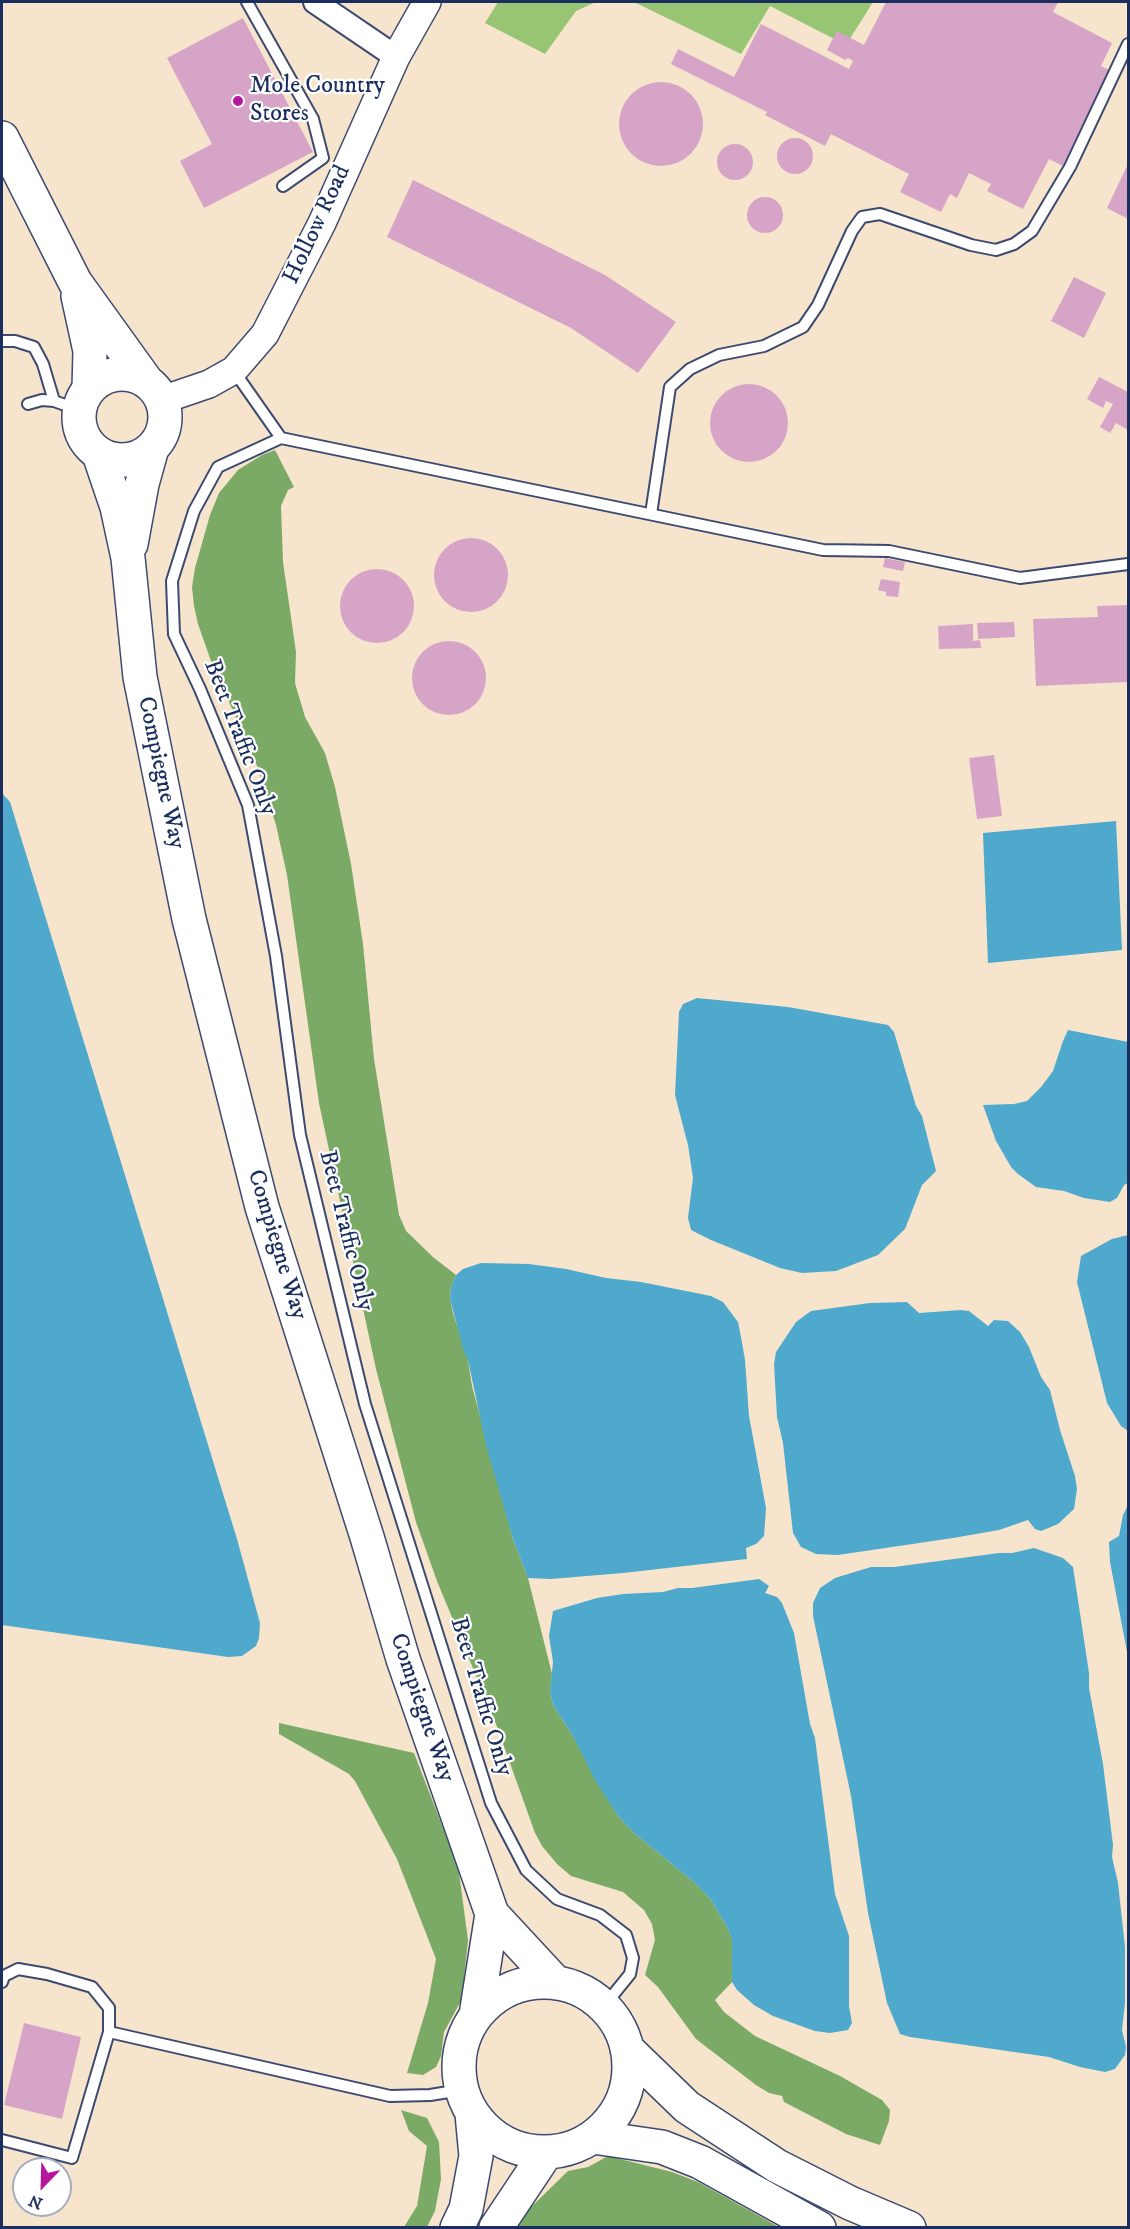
<!DOCTYPE html>
<html>
<head>
<meta charset="utf-8">
<style>
	body { margin:0 }
	#map { position:relative; width:1130px; height:2229px; overflow:hidden; background:#f6e4cd; font-family:"IM FELL DW Pica",serif }
	canvas { display:block }
	.frame { position:absolute; inset:0; border:3px solid #1b2f5e; pointer-events:none }
	.north { position:absolute; left:12px; top:2157px; width:60px; height:60px; box-sizing:border-box; background:#fff; border:2px solid #a4acbf; border-radius:50%; rotate:203deg; font-size:16px; font-weight:700; line-height:24px; text-align:center; color:#1b2f5e }
	.north::after { content:''; display:block; margin:auto; width:21px; height:27px; background:#b5179e; clip-path:polygon(50% 0,100% 100%,50% 72%,0 100%) }
</style>
</head>
<body>
<div id="map">
<canvas width="1130" height="2229"></canvas>
<div class="frame"></div>
<div class="north">N</div>
</div>
<script>
const ctx = document.querySelector('canvas').getContext('2d');
ctx.lineJoin = 'round';
function fill(path, color) {
  ctx.fillStyle = color;
  ctx.fill(path, 'evenodd');
}
function shape(rows) {
  const path = new Path2D();
  for (const r of rows) {
    if (r.length === 3) {
      path.moveTo(r[0] + r[2], r[1]);
      path.arc(r[0], r[1], r[2], 0, 2 * Math.PI);
      continue;
    }
    path.moveTo(r[0], r[1]);
    for (let i = 2; i < r.length; i += 2) path.lineTo(r[i], r[i + 1]);
  }
  return path;
}
function stroke(path, color, width, dash) {
  ctx.strokeStyle = color;
  ctx.lineWidth = width;
  ctx.lineCap = dash ? 'butt' : 'round';
  ctx.setLineDash(dash || []);
  ctx.stroke(path);
}
function write(font, color, halo, rows, align = 'center') {
  ctx.font = font + ' "IM FELL DW Pica",serif';
  ctx.lineWidth = 4.5;
  ctx.setLineDash([]);
  ctx.textBaseline = 'middle';
  ctx.strokeStyle = halo;
  ctx.fillStyle = color;
  for (const [text, x, y, turn = 0] of rows) {
    ctx.save();
    ctx.translate(x, y);
    ctx.rotate((+turn || 0) * Math.PI / 180);
    ctx.textAlign = isNaN(turn) ? turn : align;
    if (halo) ctx.strokeText(text, 0, 0);
    ctx.fillText(text, 0, 0);
    ctx.restore();
  }
}
fill(shape([
	[498,2,596,2,576,11,545,54,485,23],
	[626,2,873,2,846,45,770,6,741,54,636,3]
]), '#98c573');
fill(shape([
	[275,450,294,487,288,490,281,506,283,562,296,652,295,683,305,717,325,753,335,787,351,864,363,944,374,1059,399,1215,406,1231,433,1257,456,1275,451,1287,450,1299,453,1313,468,1360,472,1386,513,1539,528,1578,552,1674,550,1691,553,1705,573,1736,618,1816,634,1833,695,1883,711,1900,727,1927,732,1939,734,1956,732,1982,715,2000,724,2012,755,2036,840,2076,882,2100,890,2110,889,2121,880,2145,846,2134,784,2102,782,2096,769,2093,756,2085,696,2039,658,1987,645,1975,655,1940,652,1924,644,1910,623,1892,571,1876,557,1864,542,1846,535,1833,496,1724,437,1581,416,1522,376,1369,319,1103,287,875,276,825,258,768,211,661,198,624,194,606,192,587,195,568,210,515,219,493,238,470,262,455],
	[279,1723,414,1753,450,1846,457,1858,468,1940,462,1999,444,2032,441,2056,436,2067,423,2075,407,2073,428,2003,436,1959,397,1859,355,1781,349,1774,279,1734],
	[401,2110,427,2118,439,2142,441,2179,435,2211,427,2227,404,2227,417,2206,427,2146,409,2131],
	[608,2156,672,2172,698,2182,779,2227,517,2228,528,2210,568,2171,588,2167]
]), '#7aaa65');
fill(shape([
	[2,793,10,802,237,1539,260,1623,259,1638,256,1646,242,1656,228,1657,2,1625],
	[1116,821,1122,950,988,963,983,833],
	[697,998,788,1007,888,1025,894,1032,916,1106,922,1116,936,1171,922,1185,905,1229,878,1255,836,1271,802,1273,780,1268,711,1240,691,1230,688,1218,693,1178,688,1145,675,1095,679,1012,683,1004],
	[1068,1030,1128,1042,1128,1183,1124,1185,1117,1198,1110,1202,1084,1198,1064,1191,1036,1187,1018,1174,1011,1167,996,1141,983,1105,1014,1104,1027,1101,1041,1087,1053,1071,1063,1041],
	[1128,1235,1128,1431,1121,1426,1107,1403,1077,1282,1081,1256,1112,1239],
	[481,1263,529,1264,566,1269,606,1278,641,1282,711,1296,723,1302,738,1322,741,1337,745,1360,749,1416,766,1508,764,1536,756,1544,746,1548,747,1559,623,1573,551,1579,528,1578,513,1539,486,1445,468,1360,464,1352,450,1299,451,1287,456,1275,463,1269],
	[907,1302,919,1313,961,1310,969,1311,988,1326,994,1320,1008,1321,1020,1332,1029,1347,1041,1377,1050,1390,1060,1430,1075,1476,1077,1489,1074,1509,1058,1524,1041,1531,1035,1529,1028,1520,999,1530,953,1538,838,1555,816,1554,801,1547,793,1533,783,1443,777,1417,774,1364,776,1352,796,1322,811,1311,870,1303],
	[1128,1505,1128,1657,1110,1562,1109,1542,1119,1536,1123,1515],
	[1034,1548,1063,1558,1073,1567,1089,1673,1089,1688,1103,1764,1113,1845,1112,1857,1118,1883,1125,1947,1125,2003,1122,2030,1126,2047,1125,2055,1115,2069,1105,2072,1080,2067,1049,2057,910,2037,900,2034,887,2003,868,1913,851,1796,813,1616,813,1603,820,1588,835,1578,871,1567,894,1567,999,1553,1012,1553],
	[759,1579,769,1586,765,1593,777,1597,782,1603,794,1633,810,1724,815,1738,835,1894,849,1936,849,2006,852,2023,848,2030,830,2033,815,2031,773,2016,754,2005,737,1990,732,1982,732,1939,727,1927,711,1900,695,1883,634,1833,618,1816,595,1780,573,1736,553,1705,550,1691,553,1662,549,1636,553,1611,597,1598,623,1594,663,1592,678,1588,692,1588]
]), '#4fa9cd');
fill(shape([
	[886,2,1058,2,1053,12,1112,43,1101,66,1115,73,1067,168,1049,159,1023,209,987,191,991,184,969,173,957,198,950,194,941,212,900,192,909,174,831,134,825,146,765,115,767,112,671,64,678,49,734,77,761,24,849,69,853,61,848,58,845,60,827,50,837,31,864,45],
	[243,18,313,152,204,208,180,161,212,144,167,58],
	[661,124,42],
	[795,156,18],
	[735,162,18],
	[1128,164,1128,219,1107,208],
	[413,180,605,275,676,322,638,373,571,328,387,237],
	[765,215,18],
	[1074,277,1106,293,1084,338,1051,321],
	[1099,377,1128,392,1128,430,1116,423,1110,433,1100,427,1113,404,1106,401,1103,408,1087,399],
	[749,423,39],
	[471,575,37],
	[885,558,905,562,903,571,883,567],
	[377,606,37],
	[881,579,900,582,898,597,886,596,886,592,878,590],
	[1128,605,1128,682,1036,686,1033,619,1098,617,1097,606],
	[1014,622,1015,637,978,639,977,623],
	[973,624,973,641,980,640,981,648,939,649,938,626],
	[449,678,37],
	[994,755,1002,816,977,819,969,758],
	[24,2023,81,2037,62,2119,4,2105]
]), '#d6a4c6');
const service = shape([
	[247,2,313,119,323,158,283,186],
	[2,341,15,341,34,347,43,364,54,401,79,410],
	[234,371,281,438,823,550,889,551,1020,578,1128,564],
	[28,404,42,400,54,401],
	[281,438,218,467,194,511,172,581,174,634,200,689,248,805,276,956,300,1135,365,1404,491,1803,526,1870,557,1899,600,1915,626,1935,633,1958,630,1974,604,2006],
	[651,514,670,387,690,369,719,355,764,346,803,327,818,305,852,231,862,217,880,214,971,245,996,250,1014,244,1032,231,1070,167,1128,44],
	[2,1982,4,1976,18,1969,47,1974,92,1987,109,2008,109,2032,72,2158,2,2140],
	[109,2032,390,2096,430,2095,461,2090]
]);
const minor = shape([
	[315,2,396,57]
]);
const tertiary = shape([
	[162,400,209,384,234,370,265,334,322,223,396,57,427,2]
]);
const trunk = shape([
	[2,138,75,282,147,382],
	[78,296,90,351,89,389],
	[122,417,43],
	[99,454,117,507,128,558,140,677,189,919,262,1207,367,1537,403,1659,492,1914,556,1983],
	[131,544,142,484,152,448],
	[544,2067,85],
	[476,2015,492,1914],
	[627,2049,687,2107,777,2166,850,2203,909,2228],
	[593,2137,662,2147,700,2162,819,2228],
	[457,2228,466,2209,476,2156,472,2114],
	[496,2228,546,2153]
]);
stroke(service, '#3c4a6f', 14);
stroke(minor, '#3c4a6f', 26);
stroke(tertiary, '#3c4a6f', 30);
stroke(trunk, '#3c4a6f', 36);
stroke(service, '#fff', 10);
stroke(minor, '#fff', 22);
stroke(tertiary, '#fff', 27);
stroke(trunk, '#fff', 33);
for (const [x, y, r, color] of [
	[238,101,6,"#b5179e"]
]) {
  const dot = new Path2D();
  dot.arc(x, y, r, 0, 2 * Math.PI);
  ctx.fillStyle = color;
  ctx.fill(dot);
  stroke(dot, '#fff', 2);
}
write('24px', '#1b2f5e', '#fff', [
	["Mole Country",250,87],
	["Stores",250,115]
], 'left');
write('24px', '#1b2f5e', '#fff', [
	["Hollow Road",318,225,-65],
	["Beet Traffic Only",239,738,69],
	["Compiegne Way",160,773,78],
	["Beet Traffic Only",345,1231,76],
	["Compiegne Way",276,1245,73],
	["Beet Traffic Only",480,1697,73],
	["Compiegne Way",421,1708,71]
]);
</script>
</body>
</html>
